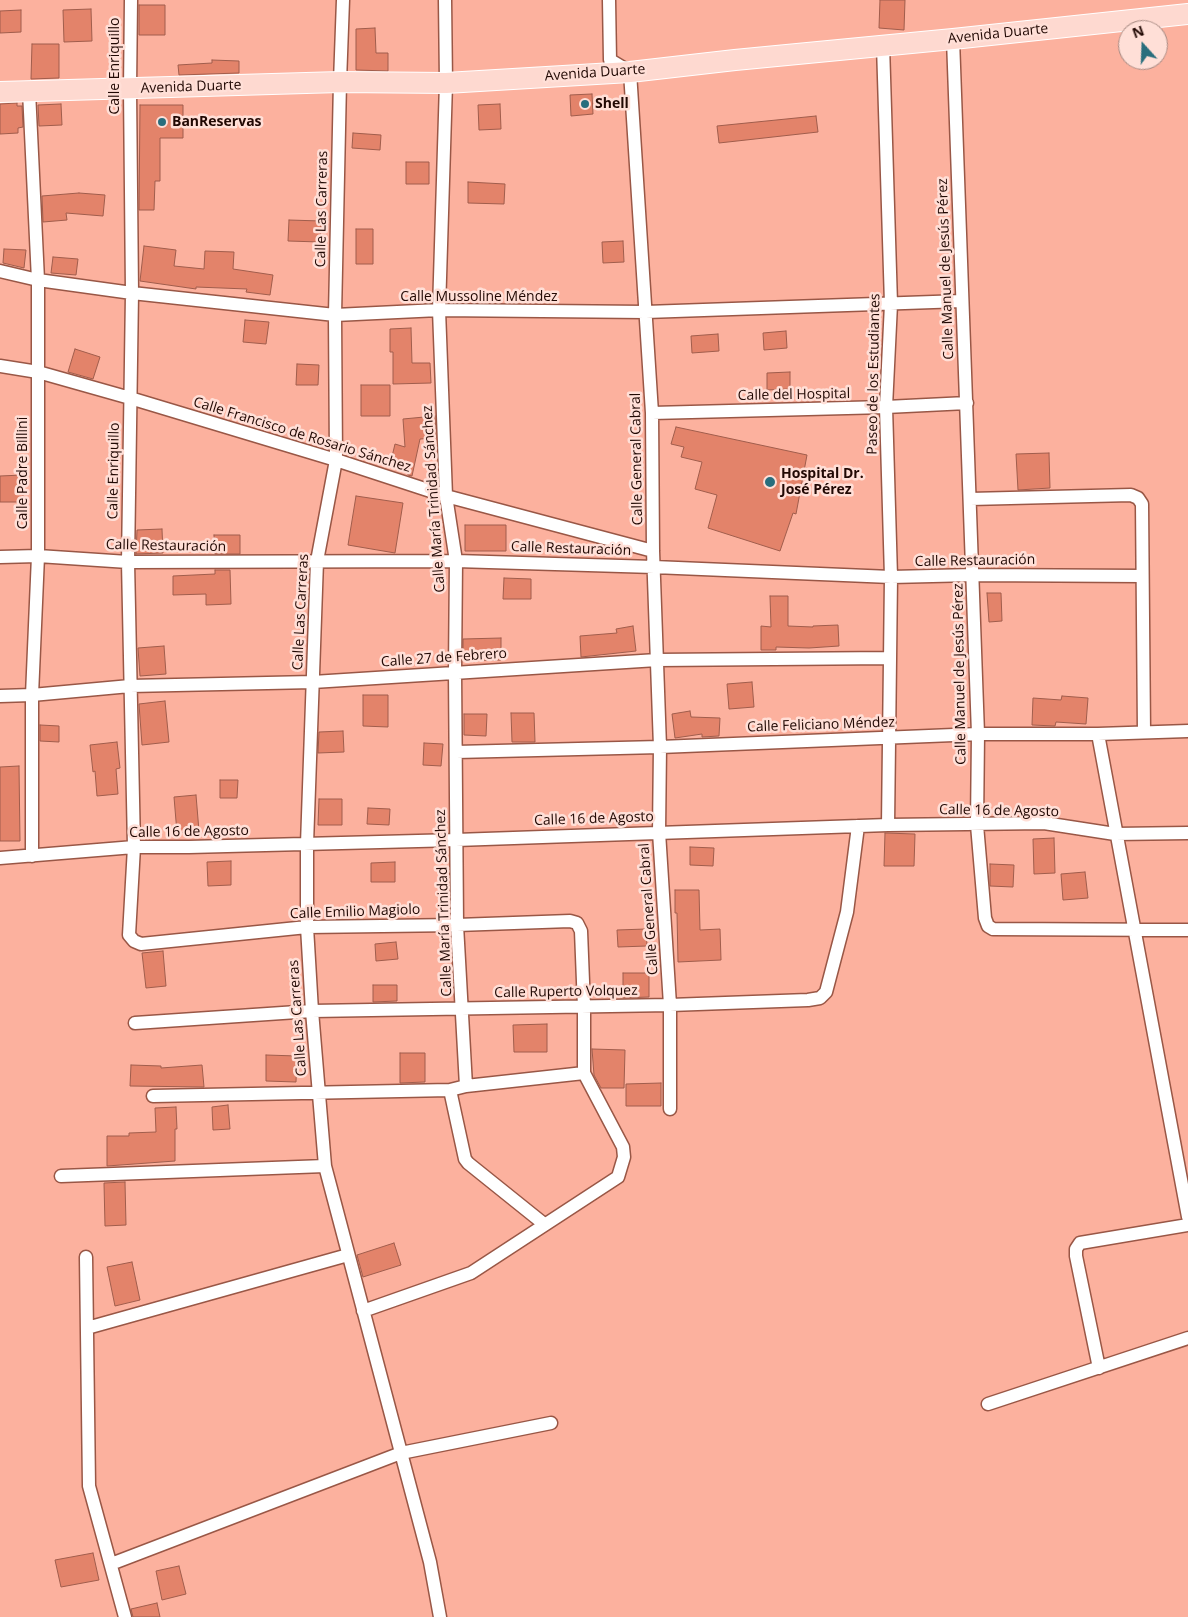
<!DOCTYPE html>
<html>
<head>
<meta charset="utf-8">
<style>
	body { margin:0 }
	#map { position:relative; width:1188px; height:1617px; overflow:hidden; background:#fcb19e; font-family:"Open Sans",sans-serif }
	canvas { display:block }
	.north { position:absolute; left:1118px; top:20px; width:50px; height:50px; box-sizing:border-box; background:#ffdfd7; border:1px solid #a68982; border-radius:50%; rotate:340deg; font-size:14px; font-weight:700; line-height:20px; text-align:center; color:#210803 }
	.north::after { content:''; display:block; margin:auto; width:18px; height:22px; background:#296e7d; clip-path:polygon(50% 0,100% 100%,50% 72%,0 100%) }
</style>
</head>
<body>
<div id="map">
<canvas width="1188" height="1617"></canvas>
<div class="north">N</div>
</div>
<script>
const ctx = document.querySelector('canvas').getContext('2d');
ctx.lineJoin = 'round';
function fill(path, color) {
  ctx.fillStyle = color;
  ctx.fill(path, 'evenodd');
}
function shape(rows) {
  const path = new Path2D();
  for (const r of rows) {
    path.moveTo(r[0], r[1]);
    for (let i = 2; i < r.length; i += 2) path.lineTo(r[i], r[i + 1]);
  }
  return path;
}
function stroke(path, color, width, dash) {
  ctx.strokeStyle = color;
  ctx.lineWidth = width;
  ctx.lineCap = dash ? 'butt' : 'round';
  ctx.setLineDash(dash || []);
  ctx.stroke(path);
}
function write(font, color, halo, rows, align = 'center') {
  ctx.font = font + ' "Open Sans",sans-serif';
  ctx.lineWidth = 5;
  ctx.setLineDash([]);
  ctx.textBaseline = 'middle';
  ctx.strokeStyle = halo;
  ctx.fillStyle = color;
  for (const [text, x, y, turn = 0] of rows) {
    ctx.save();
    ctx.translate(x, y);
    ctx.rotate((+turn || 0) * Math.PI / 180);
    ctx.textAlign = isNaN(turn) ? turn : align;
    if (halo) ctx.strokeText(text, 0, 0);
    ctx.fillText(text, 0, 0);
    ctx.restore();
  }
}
const building = shape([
	[880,0,905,0,904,30,879,28,880,0],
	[139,5,165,5,165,35,139,35,139,5],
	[91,9,92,41,64,42,63,10,91,9],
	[21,10,21,32,0,33,0,11,21,10],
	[375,28,376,53,388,53,388,71,356,70,356,29,375,28],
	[32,44,59,44,59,78,31,79,32,44],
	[212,60,239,61,239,73,179,75,178,65,212,63,212,60],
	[592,94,593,114,571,116,570,95,592,94],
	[17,103,17,106,22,106,23,127,18,128,18,133,0,134,0,104,17,103],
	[61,104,62,125,39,126,38,105,61,104],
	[500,104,501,129,479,130,478,105,500,104],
	[140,105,183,105,183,138,160,138,160,181,155,181,154,210,139,210,140,105],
	[816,116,818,132,719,143,717,126,816,116],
	[353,133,381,135,380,150,352,148,353,133],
	[406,162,429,162,429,184,406,184,406,162],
	[468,182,505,184,504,204,468,203,468,182],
	[79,193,105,195,103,216,66,213,67,220,43,222,42,196,79,193],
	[289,220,321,221,320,242,288,241,289,220],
	[356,229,373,229,373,264,356,264,356,229],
	[623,241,624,262,603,263,602,242,623,241],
	[144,246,176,250,174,266,204,269,205,251,234,252,233,269,273,275,270,295,246,292,247,289,196,287,196,289,140,281,144,246],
	[4,249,26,250,24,268,3,263,4,249],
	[53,257,78,259,76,275,51,273,53,257],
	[245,320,269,322,266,344,243,342,245,320],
	[411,328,412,363,430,363,431,383,393,384,393,352,390,352,390,329,411,328],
	[786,331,787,348,764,350,763,333,786,331],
	[718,334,719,351,692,353,691,336,718,334],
	[75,349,100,357,93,379,68,372,75,349],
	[297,364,319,365,318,385,296,385,297,364],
	[790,372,790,389,767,390,767,373,790,372],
	[361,385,390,385,390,416,361,416,361,385],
	[435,416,436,438,420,439,412,476,408,475,408,469,390,465,395,444,405,447,403,419,435,416],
	[676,427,807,455,796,514,793,513,780,551,708,528,717,495,695,489,702,462,681,457,684,447,671,444,676,427],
	[1049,453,1050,488,1018,490,1016,454,1049,453],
	[23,475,23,502,0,502,0,476,23,475],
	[356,496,403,503,395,553,348,545,356,496],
	[465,525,506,525,506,551,465,551,465,525],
	[162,529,163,553,136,554,137,530,162,529],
	[214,535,240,535,240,554,215,554,214,535],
	[215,570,230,570,231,604,206,605,206,594,173,595,173,576,215,574,215,570],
	[504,578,531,579,531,599,503,599,504,578],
	[987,593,1001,593,1002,621,989,622,987,593],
	[770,596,788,596,788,626,813,627,813,626,838,625,839,646,809,648,776,647,776,650,761,650,761,626,771,627,770,596],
	[633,626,636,651,581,657,580,636,617,633,616,629,633,626],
	[501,638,501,660,463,661,463,639,501,638],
	[164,646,166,674,140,676,138,648,164,646],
	[752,682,754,707,729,709,727,684,752,682],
	[363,695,388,695,388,727,363,726,363,695],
	[1062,696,1088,698,1086,724,1056,722,1055,726,1032,725,1033,698,1061,700,1062,696],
	[165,701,169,742,142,745,139,704,165,701],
	[690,711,691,717,720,718,719,736,702,737,702,734,675,738,672,714,690,711],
	[511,713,534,713,535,742,512,742,511,713],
	[464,714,487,714,486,736,464,735,464,714],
	[40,725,59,726,59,742,40,741,40,725],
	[343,731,344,752,318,753,319,732,343,731],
	[117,742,120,768,116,769,118,794,97,796,95,771,93,772,90,745,117,742],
	[424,743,443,744,441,766,423,765,424,743],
	[19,766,20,841,0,841,0,767,19,766],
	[220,780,238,780,237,798,220,798,220,780],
	[196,795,199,831,177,833,174,797,196,795],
	[319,799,342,799,342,825,318,825,319,799],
	[368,808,390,809,389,825,367,824,368,808],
	[885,833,915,834,914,866,884,866,885,833],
	[1054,838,1055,873,1034,874,1033,839,1054,838],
	[690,847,714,848,713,866,690,865,690,847],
	[231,861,231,885,208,886,207,862,231,861],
	[395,862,395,882,371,882,371,863,395,862],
	[990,864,1014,865,1013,887,990,886,990,864],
	[1085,872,1088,898,1063,900,1061,874,1085,872],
	[675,890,699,890,700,930,720,929,721,960,678,962,677,913,675,913,675,890],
	[646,929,647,946,618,947,617,930,646,929],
	[396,942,398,959,376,961,375,944,396,942],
	[163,951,166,986,146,988,142,953,163,951],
	[623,973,649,973,649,997,623,998,623,973],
	[373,985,397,985,397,1001,373,1002,373,985],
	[547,1024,547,1052,514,1052,513,1025,547,1024],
	[592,1049,625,1050,624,1088,601,1088,594,1075,592,1049],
	[400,1053,425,1053,425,1082,400,1083,400,1053],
	[266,1055,297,1056,296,1082,266,1081,266,1055],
	[131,1065,161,1066,161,1068,202,1065,204,1087,130,1086,131,1065],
	[661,1083,661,1106,626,1106,626,1084,661,1083],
	[228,1105,230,1129,213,1130,212,1107,228,1105],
	[176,1107,177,1129,175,1129,175,1161,107,1166,107,1136,129,1136,129,1133,156,1132,155,1108,176,1107],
	[125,1182,126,1225,105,1226,104,1183,125,1182],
	[394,1243,401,1265,363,1277,357,1255,394,1243],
	[132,1262,140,1300,115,1306,107,1267,132,1262],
	[93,1553,99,1580,61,1587,55,1560,93,1553],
	[179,1566,186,1594,162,1600,156,1571,179,1566],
	[157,1603,160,1617,133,1617,131,1609,157,1603]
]);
fill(building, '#e3836a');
stroke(building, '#a05d4c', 1);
const minor = shape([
	[131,0,130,89,132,293,128,562,134,847,129,935,134,941,141,944,307,927,457,925,570,921,577,923,581,931,584,1007,584,1073,623,1147,624,1157,618,1177,471,1273,363,1311],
	[343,0,340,82,335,315,336,460,317,561,307,844,307,927,312,1011,325,1166,430,1562,440,1617],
	[445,0,446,83,439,310,446,496,456,561,455,671,457,925,466,1086],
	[609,0,610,60,630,72,652,413,653,551,660,747,659,832,670,1005,670,1109],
	[953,39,978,734,977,825,985,918,988,926,993,929,1188,930],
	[883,45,891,304,886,407,891,577,888,825],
	[29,91,38,280,38,556,32,695,32,856],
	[0,271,38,280,132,293,335,315,439,310,646,312,962,301],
	[0,366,38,372,130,398,336,460,446,496,653,551],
	[652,413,886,407,967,403],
	[970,499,1131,495,1138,498,1142,504,1144,732],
	[0,557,38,556,128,562,456,561,654,567,891,577,973,575,1142,576],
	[0,696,32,695,130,686,313,682,657,660,890,658],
	[1098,734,1188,1217],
	[456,752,660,747,978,734,1098,734,1188,731],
	[0,858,134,847,189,847,456,840,888,825,1044,823,1115,834,1188,833],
	[135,1023,312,1011,670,1005,808,1000,820,998,826,992,847,912,858,826],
	[450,1090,465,1159,468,1163,544,1224],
	[153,1096,450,1090,466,1086,584,1073],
	[61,1176,325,1166],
	[86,1257,89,1486,125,1617],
	[87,1328,348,1255],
	[1099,1368,1076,1256,1076,1249,1080,1243,1188,1225],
	[988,1404,1188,1338],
	[111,1564,401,1453,551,1423]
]);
const primary = shape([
	[0,92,340,82,446,83,630,72,735,60,953,39,1188,14]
]);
stroke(minor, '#995746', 15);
stroke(primary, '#fff', 22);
stroke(minor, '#fff', 12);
stroke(primary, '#fed9d0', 20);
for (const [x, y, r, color] of [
	[585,104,5,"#296e7d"],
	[162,122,5,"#296e7d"],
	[770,482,6,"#296e7d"]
]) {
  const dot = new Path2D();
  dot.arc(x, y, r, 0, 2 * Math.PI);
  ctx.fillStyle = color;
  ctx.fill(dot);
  stroke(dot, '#ffdfd7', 2);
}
write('14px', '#210803', '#ffdfd7', [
	["Avenida Duarte",998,34,-6],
	["Calle Enriquillo",115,66,-90],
	["Avenida Duarte",595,73,-4],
	["Avenida Duarte",191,87,-2],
	["Calle Las Carreras",322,209,-89],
	["Calle Manuel de Jesús Pérez",946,269,-92],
	["Calle Mussoline Méndez",479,297],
	["Paseo de los Estudiantes",874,374,-89],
	["Calle del Hospital",794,395,-1],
	["Calle Francisco de Rosario Sánchez",302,435,17],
	["Calle General Cabral",637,459,-91],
	["Calle Enriquillo",114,471,-89],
	["Calle Padre Billini",23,473,-90],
	["Calle María Trinidad Sánchez",434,499,-94],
	["Calle Restauración",166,546,1],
	["Calle Restauración",571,549,2],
	["Calle Restauración",975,561,-1],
	["Calle Las Carreras",301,612,-87],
	["Calle 27 de Febrero",444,658,-4],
	["Calle Manuel de Jesús Pérez",960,674,-91],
	["Calle Feliciano Méndez",821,725,-2],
	["Calle 16 de Agosto",999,811,1],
	["Calle 16 de Agosto",594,819,-2],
	["Calle 16 de Agosto",189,832,-1],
	["Calle María Trinidad Sánchez",444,903,-92],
	["Calle General Cabral",649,909,-94],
	["Calle Emilio Magiolo",355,912,-2],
	["Calle Ruperto Volquez",566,992,-1],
	["Calle Las Carreras",298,1018,-94]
]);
write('bold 14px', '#210803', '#ffdfd7', [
	["Shell",595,104],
	["BanReservas",172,122],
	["Hospital Dr.",781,474],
	["José Pérez",781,490]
], 'left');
</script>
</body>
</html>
